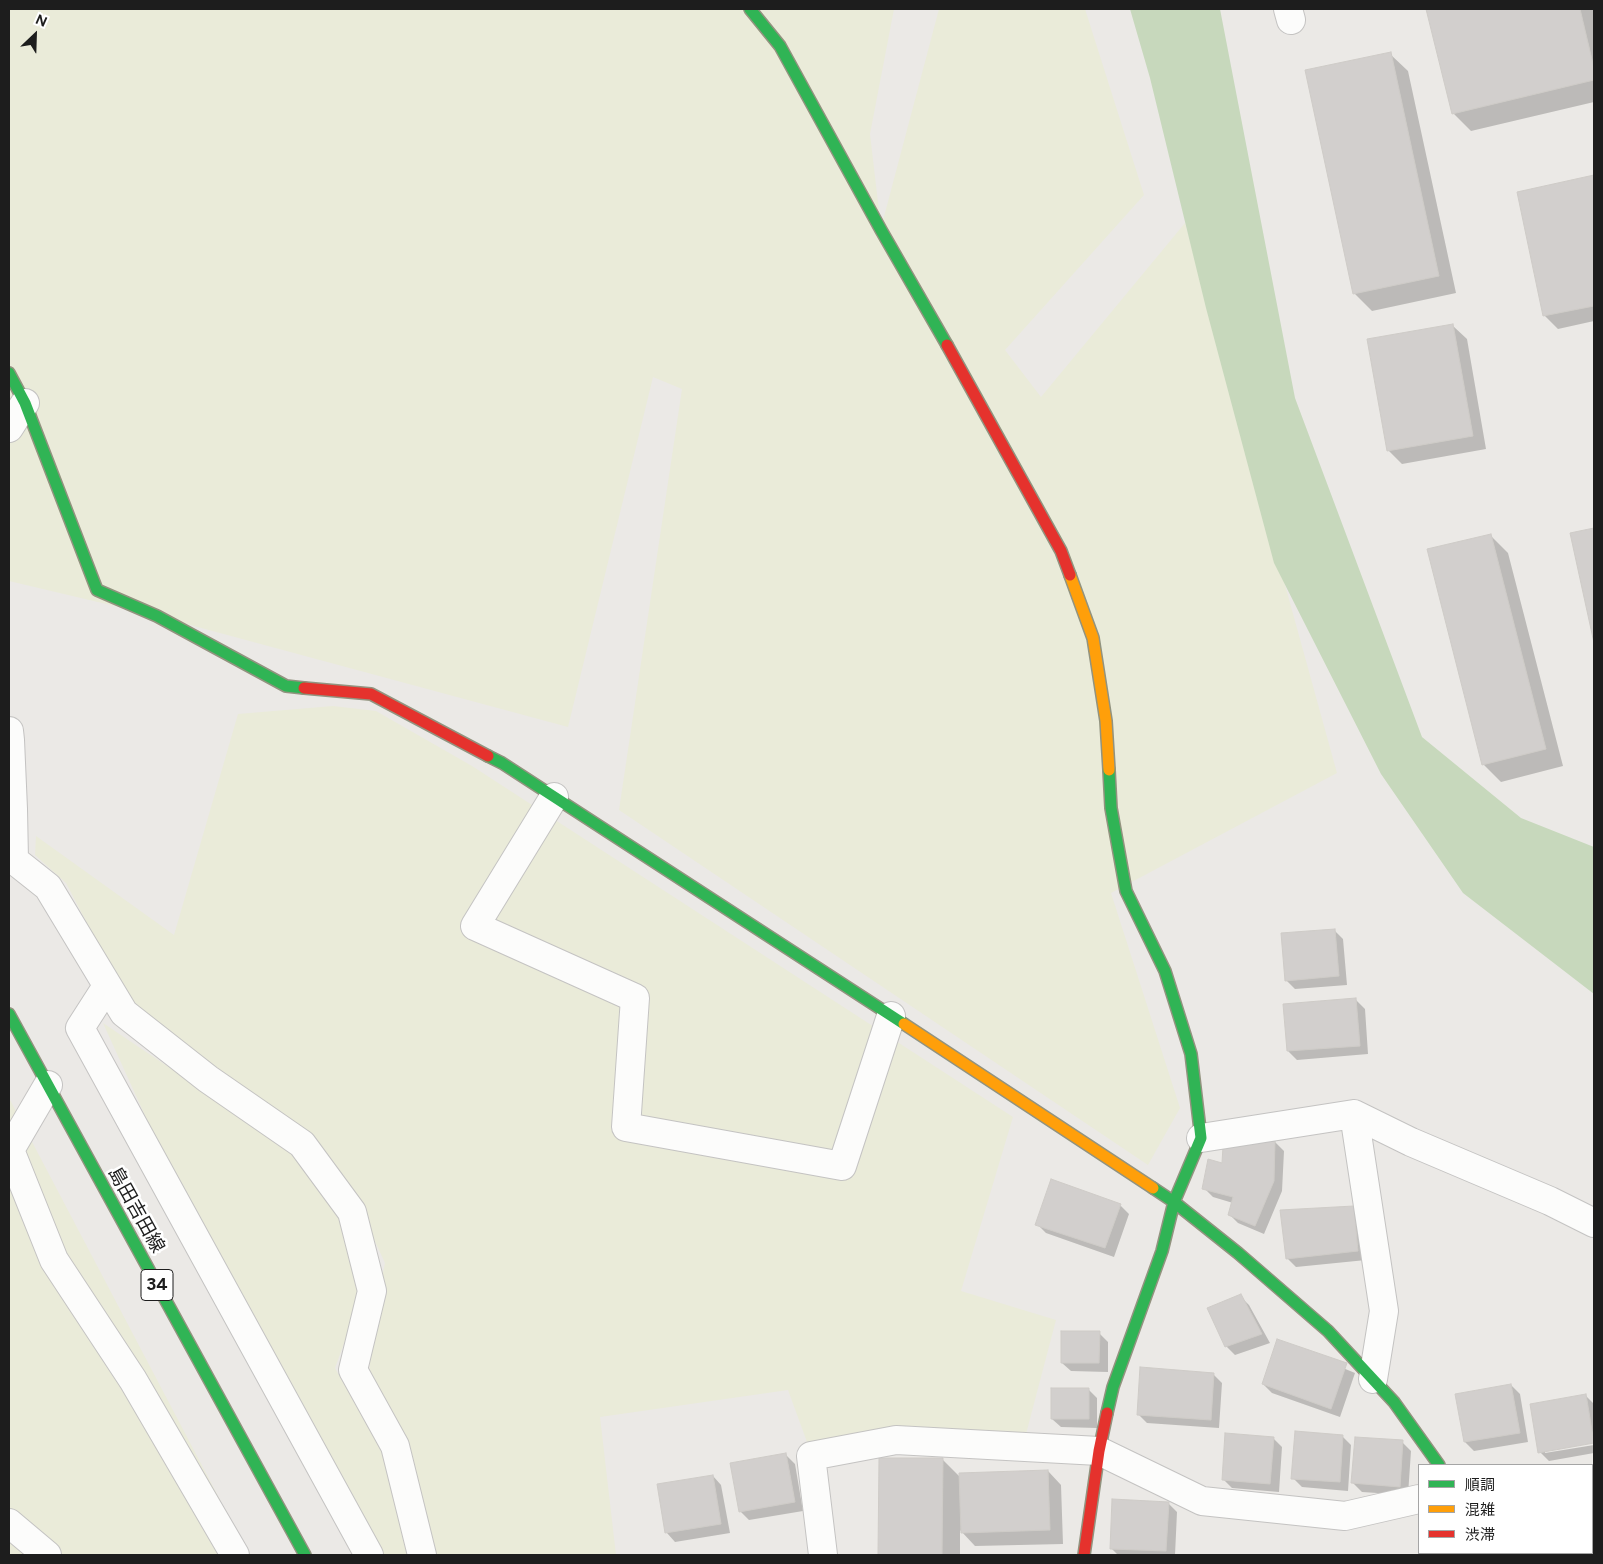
<!DOCTYPE html>
<html>
<head>
<meta charset="utf-8">
<style>
	body { margin:0 }
	#map { position:relative; width:1603px; height:1564px; overflow:hidden; background:#ebe9e6; font-family:Figtree,"Noto Sans JP",sans-serif }
	canvas { display:block }
	.frame { position:absolute; inset:0; border:10px solid #1d1d1d; pointer-events:none }
	.legend { position:absolute; left:1418px; top:1464px; width:175px; height:90px; box-sizing:border-box; background:#fff; border:1px solid #a5a5a5; margin:0; padding:6px 9px; list-style:none; font-size:15px; color:#1d1d1d }
	.legend li { display:flex; align-items:center; gap:10px; height:25px }
	.legend b { width:25px; border:1px solid #a5a5a5 }
	.north { position:absolute; left:10px; top:10px; width:50px; height:50px; -webkit-text-stroke:4px #fff; paint-order:stroke; rotate:24deg; font-size:14px; font-weight:700; line-height:20px; text-align:center; color:#1d1d1d }
	.north::after { content:''; display:block; margin:auto; width:18px; height:22px; background:#1d1d1d; clip-path:polygon(50% 0,100% 100%,50% 72%,0 100%) }
</style>
</head>
<body>
<div id="map">
<canvas width="1603" height="1564"></canvas>
<div class="frame"></div>
<ul class="legend">
<li><b style="height:6px;background:#30b455"></b>順調</li>
<li><b style="height:6px;background:#ff9f0a"></b>混雑</li>
<li><b style="height:6px;background:#e5322d"></b>渋滞</li>
</ul>
<div class="north">N</div>
</div>
<script>
const ctx = document.querySelector('canvas').getContext('2d');
ctx.lineJoin = 'round';
function fill(path, color) {
  ctx.fillStyle = color;
  ctx.fill(path, 'evenodd');
}
function shape(rows) {
  const path = new Path2D();
  for (const r of rows) {
    path.moveTo(r[0], r[1]);
    for (let i = 2; i < r.length; i += 2) path.lineTo(r[i], r[i + 1]);
  }
  return path;
}
function stroke(path, color, width, dash) {
  ctx.strokeStyle = color;
  ctx.lineWidth = width;
  ctx.lineCap = dash ? 'butt' : 'round';
  ctx.setLineDash(dash || []);
  ctx.stroke(path);
}
function write(font, color, halo, rows, align = 'center') {
  ctx.font = font + ' Figtree,"Noto Sans JP",sans-serif';
  ctx.lineWidth = 5;
  ctx.setLineDash([]);
  ctx.textBaseline = 'middle';
  ctx.strokeStyle = halo;
  ctx.fillStyle = color;
  for (const [text, x, y, turn = 0] of rows) {
    ctx.save();
    ctx.translate(x, y);
    ctx.rotate((+turn || 0) * Math.PI / 180);
    ctx.textAlign = isNaN(turn) ? turn : align;
    if (halo) ctx.strokeText(text, 0, 0);
    ctx.fillText(text, 0, 0);
    ctx.restore();
  }
}
fill(shape([
	[9,9,894,9,870,134,881,228,939,9,1085,9,1144,195,1005,350,1041,397,1185,223,1337,773,1111,893,1180,1108,1148,1165,619,810,682,389,653,377,568,727,157,616,9,581],
	[333,706,376,711,472,766,1013,1117,961,1291,1056,1320,1026,1434,903,1430,807,1442,788,1390,600,1417,616,1555,432,1555,370,1374,369,1341,385,1263,366,1222,136,1009,119,985,66,883,35,855,36,836,174,935,238,714],
	[103,1023,301,1156,346,1220,364,1289,335,1368,395,1475,408,1555,380,1555,187,1208],
	[9,1098,249,1555,9,1555]
]), '#eaebd9');
fill(shape([
	[1130,9,1220,9,1295,398,1422,737,1521,818,1594,847,1594,994,1463,893,1381,774,1274,563,1206,308,1150,78]
]), '#c7d8bc');
fill(shape([
	[1433,9,1593,9,1594,16,1594,102,1471,131,1453,113,1428,10],
	[1390,54,1408,71,1456,293,1372,311,1354,293],
	[1594,177,1594,321,1558,329,1544,315,1518,192],
	[1453,326,1467,339,1486,449,1402,464,1388,450],
	[1594,529,1594,637,1571,534],
	[1490,535,1508,553,1563,766,1501,782,1483,764],
	[1334,930,1343,939,1347,985,1295,989,1286,980],
	[1356,1000,1365,1009,1368,1054,1297,1060,1288,1051],
	[1275,1142,1284,1151,1282,1191,1264,1234,1238,1223,1229,1214,1233,1203,1213,1197,1204,1188,1223,1165],
	[1120,1205,1129,1214,1114,1257,1046,1233,1037,1224],
	[1353,1207,1362,1216,1366,1260,1296,1267,1287,1258],
	[1240,1296,1249,1305,1270,1343,1235,1355,1226,1346],
	[1099,1333,1108,1342,1108,1372,1071,1371,1062,1363],
	[1278,1341,1355,1373,1340,1417,1272,1393,1263,1384],
	[1213,1374,1222,1383,1219,1428,1147,1423,1138,1414],
	[1511,1385,1520,1394,1528,1442,1474,1451,1465,1442,1457,1395],
	[1088,1389,1097,1398,1097,1428,1061,1427,1052,1419],
	[1586,1396,1594,1404,1594,1442,1545,1450,1545,1453,1594,1445,1594,1453,1549,1461,1540,1452],
	[1342,1436,1351,1445,1348,1491,1302,1487,1293,1478],
	[1273,1438,1282,1447,1279,1492,1232,1488,1223,1479],
	[1402,1442,1411,1451,1408,1495,1362,1492,1353,1483],
	[786,1455,795,1464,803,1511,749,1520,740,1511],
	[880,1459,943,1460,960,1477,1048,1471,1061,1485,1063,1544,975,1546,960,1530,960,1555,879,1555],
	[713,1476,721,1485,730,1533,675,1542,667,1533],
	[1168,1503,1177,1512,1175,1555,1118,1555,1111,1548]
]), '#0003');
const building = shape([
	[1426,9,1580,9,1594,68,1594,80,1452,114,1426,9],
	[1391,52,1439,276,1353,294,1305,70,1391,52],
	[1594,175,1594,306,1543,316,1517,192,1594,175],
	[1453,324,1473,436,1387,451,1367,339,1453,324],
	[1594,528,1594,643,1570,533,1594,528],
	[1491,534,1546,749,1482,765,1427,549,1491,534],
	[1335,929,1339,976,1285,981,1281,933,1335,929],
	[1356,998,1360,1046,1287,1051,1283,1004,1356,998],
	[1275,1141,1274,1181,1255,1226,1228,1215,1233,1197,1202,1189,1208,1159,1222,1163,1223,1146,1275,1141],
	[1051,1179,1121,1204,1105,1248,1035,1225,1051,1179],
	[1354,1206,1358,1251,1286,1259,1280,1210,1354,1206],
	[1241,1294,1262,1334,1225,1347,1207,1308,1241,1294],
	[1061,1331,1100,1331,1099,1363,1061,1363,1061,1331],
	[1277,1339,1347,1363,1331,1409,1262,1384,1277,1339],
	[1140,1367,1214,1373,1211,1420,1137,1415,1140,1367],
	[1511,1384,1520,1433,1464,1442,1455,1394,1511,1384],
	[1051,1388,1089,1388,1089,1419,1051,1419,1051,1388],
	[1586,1394,1594,1443,1538,1453,1530,1404,1586,1394],
	[1295,1431,1343,1435,1340,1482,1291,1479,1295,1431],
	[1225,1433,1274,1437,1270,1484,1222,1480,1225,1433],
	[1355,1437,1403,1440,1400,1487,1351,1483,1355,1437],
	[786,1453,795,1502,739,1512,730,1463,786,1453],
	[879,1458,943,1458,942,1555,878,1555,879,1458],
	[1048,1470,1050,1530,961,1533,959,1473,1048,1470],
	[713,1475,721,1524,665,1533,657,1484,713,1475],
	[1112,1499,1169,1502,1166,1551,1110,1549,1112,1499]
]);
fill(building, '#d2cfcd');
stroke(building, '#cecbc7', 1);
const street = shape([
	[1288,9,1291,20],
	[9,428,25,403],
	[9,731,10,740,13,809,14,860,48,887,124,1013,208,1079,302,1144,352,1212,372,1291,353,1370,395,1446,422,1555],
	[554,797,475,926,635,998,626,1127,842,1166,891,1016],
	[107,986,80,1028,369,1555],
	[48,1085,10,1150,54,1260,133,1380,235,1555],
	[1354,1114,1384,1311,1373,1379],
	[1201,1138,1354,1114,1411,1142,1550,1201,1594,1223],
	[1592,1501,1594,1501],
	[9,1523,47,1555],
	[1493,1553,1494,1555],
	[1590,1553,1590,1555],
	[823,1555,811,1456,896,1440,1099,1451,1202,1501,1345,1516,1419,1499]
]);
const fast = shape([
	[750,9,780,46,881,230,947,345],
	[9,373,25,403,97,590,157,616,286,686,304,688],
	[488,756,502,763,904,1024],
	[9,1014,305,1555],
	[1153,1188,1174,1202,1238,1253,1328,1331,1394,1402,1439,1465],
	[1107,1413,1113,1387,1162,1251,1174,1202,1201,1138,1191,1054,1165,971,1126,891,1111,808,1109,770]
]);
const slow = shape([
	[1070,575,1093,638,1106,721,1109,770],
	[904,1024,1153,1188]
]);
const jam = shape([
	[947,345,1061,551,1070,575],
	[304,688,371,694,488,756],
	[1084,1555,1099,1451,1107,1413]
]);
stroke(street, '#c4c3c2', 30);
stroke(fast, '#92937f', 14);
stroke(slow, '#92937f', 14);
stroke(jam, '#92937f', 14);
stroke(street, '#fcfcfb', 28);
stroke(fast, '#30b455', 11);
stroke(slow, '#ff9f0a', 11);
stroke(jam, '#e5322d', 11);
for (const [x, y, w] of [
	[157,1285,32]
]) {
  const box = new Path2D();
  box.roundRect(x - w / 2, y - 15.5, w, 31, 4);
  ctx.fillStyle = '#fff';
  ctx.fill(box);
  stroke(box, '#1d1d1d', 1);
}
write('bold 18px', '#1d1d1d', null, [
	["34",157,1285]
]);
write('19px', '#1d1d1d', '#fff', [
	["島田吉田線",136,1210,61]
]);
</script>
</body>
</html>
